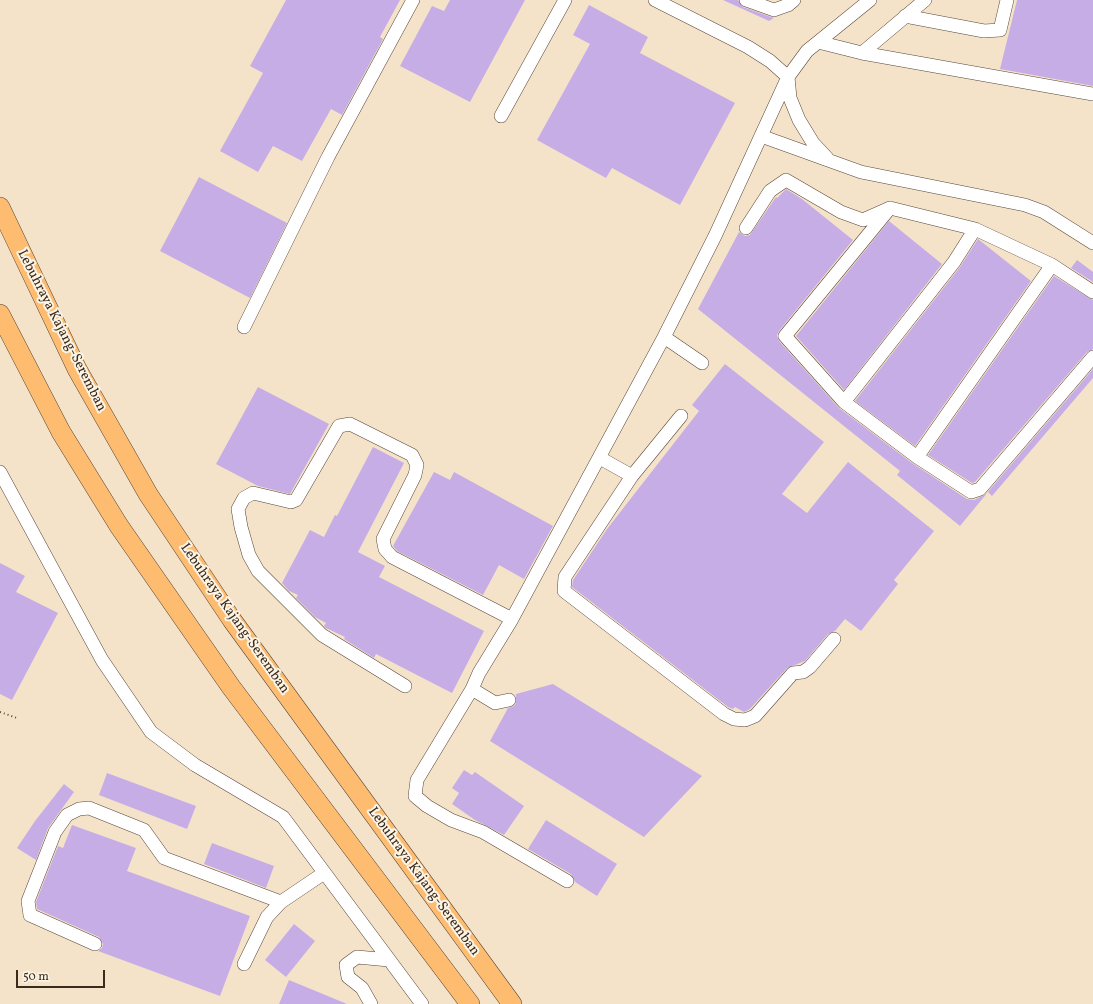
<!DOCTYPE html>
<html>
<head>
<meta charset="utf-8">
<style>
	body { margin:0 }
	#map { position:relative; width:1093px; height:1004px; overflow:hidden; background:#f5e3c9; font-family:Vollkorn,serif }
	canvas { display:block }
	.scale { position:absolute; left:16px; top:970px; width:89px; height:18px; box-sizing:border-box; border:2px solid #3b2a1e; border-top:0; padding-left:5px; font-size:12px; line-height:14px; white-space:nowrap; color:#3b2a1e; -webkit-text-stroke:3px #fcf5e5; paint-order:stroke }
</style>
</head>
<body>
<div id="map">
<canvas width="1093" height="1004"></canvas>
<div class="scale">50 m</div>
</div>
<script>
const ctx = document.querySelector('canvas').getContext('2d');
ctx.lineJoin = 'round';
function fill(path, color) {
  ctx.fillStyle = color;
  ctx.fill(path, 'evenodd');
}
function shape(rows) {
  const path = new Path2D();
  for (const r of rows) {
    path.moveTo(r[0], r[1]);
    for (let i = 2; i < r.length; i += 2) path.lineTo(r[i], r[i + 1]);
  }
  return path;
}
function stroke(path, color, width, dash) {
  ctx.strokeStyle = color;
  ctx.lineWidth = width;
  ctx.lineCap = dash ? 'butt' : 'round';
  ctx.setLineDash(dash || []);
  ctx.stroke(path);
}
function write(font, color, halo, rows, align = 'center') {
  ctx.font = font + ' Vollkorn,serif';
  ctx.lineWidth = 4;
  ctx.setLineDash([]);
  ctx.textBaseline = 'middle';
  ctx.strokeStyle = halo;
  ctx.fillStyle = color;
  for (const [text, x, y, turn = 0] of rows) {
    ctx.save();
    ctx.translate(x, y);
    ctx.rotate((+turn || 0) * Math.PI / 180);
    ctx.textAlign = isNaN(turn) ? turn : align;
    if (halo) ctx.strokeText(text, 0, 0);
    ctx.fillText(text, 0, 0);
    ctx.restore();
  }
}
fill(shape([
	[286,0,400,0,380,37,383,39,342,115,331,109,302,161,273,146,258,172,220,151,263,73,250,66],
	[450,0,525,0,470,102,400,66,432,6,444,11],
	[723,0,738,0,743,7,774,18,769,21],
	[1017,0,1093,0,1093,86,1000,69],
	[589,5,648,37,640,53,735,103,680,205,612,168,606,178,537,140,590,44,573,35],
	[199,177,287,223,250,298,160,251],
	[786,189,802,199,853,240,779,331,777,335,779,341,839,408,912,463,967,499,974,500,986,494,1093,369,1093,378,992,496,988,492,960,526,897,475,900,471,698,309,739,232,745,236,750,235,776,197,777,198],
	[889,221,942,264,844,390,796,336],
	[978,239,1031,281,915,446,855,401,960,267],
	[1077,260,1093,272,1093,282,1071,268],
	[1054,276,1093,300,1093,349,1087,352,975,482,972,483,928,455],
	[725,364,824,442,782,494,807,513,848,462,934,531,894,580,898,584,861,631,845,619,835,631,828,634,805,661,787,668,750,709,744,712,735,707,733,709,728,707,572,587,573,580,607,529,699,411,692,405],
	[258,387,329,424,290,494,258,486,216,464],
	[373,447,404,463,358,552,385,566,379,577,484,631,452,693,376,654,374,658,344,639,345,637,326,628,324,626,326,623,315,617,296,598,298,595,289,591,282,583,310,530,324,537,335,515,337,516],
	[434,472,450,480,454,472,553,526,524,579,499,565,483,595,397,551,393,546],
	[0,563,25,576,16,592,58,613,12,700,0,694],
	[553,684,702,776,644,837,490,741,508,708,514,706,516,703,516,694],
	[464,770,472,775,475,772,524,806,504,835,475,820,452,804,459,793,452,788],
	[107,773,196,806,187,829,99,795],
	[64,784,74,792,48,828,36,860,17,848,35,821],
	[546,820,617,864,597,896,575,882,571,874,528,849],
	[72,825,136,848,127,871,250,916,220,996,98,951,102,948,103,944,99,937,37,909,36,902,58,846,63,848],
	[212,843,274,866,266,888,204,864],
	[294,924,315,941,286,977,265,960],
	[289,980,347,1004,279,1004]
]), '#c7ade6');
const minor = shape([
	[655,0,748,47,770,61,788,77,790,98,799,120,813,143,827,158],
	[746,0,774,10,788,5,794,0],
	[905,16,984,31,1000,30,1007,0],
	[818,42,862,53,1093,94],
	[862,53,925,0],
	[501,116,565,0],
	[761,136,861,172,1025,205,1044,212,1093,243],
	[890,208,785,336,844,402,917,457,971,492,980,489,1093,357],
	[746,228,770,191,786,180,841,212,863,220,890,208,975,229,1052,265,1093,292],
	[244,327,328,157,413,0],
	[664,337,702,363],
	[844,402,954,262,975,229],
	[917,457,1052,265],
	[600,458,632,476,681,416],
	[0,472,102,660,151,732,195,765,283,817,422,1004],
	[632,476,565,577,564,591,724,714,734,719,745,720,755,716,793,673,803,672,810,667,834,639],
	[405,686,322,635,258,571,249,555,241,527,238,509,244,498,253,493,291,502,296,500,339,426,350,424,412,455,417,465,415,475,383,539,385,549,392,557,512,619],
	[472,689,417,780,415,796,427,806,451,820,483,832,567,881],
	[509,700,495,703,472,689,479,673,512,619,664,337,715,236,788,77,807,51,870,0],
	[95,944,30,915,28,901,55,832,67,815,79,809,89,808,144,830,164,858,281,902,324,873],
	[244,964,267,917,281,902],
	[371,1004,362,988,348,977,346,965,357,957,389,960]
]);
const highway = shape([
	[0,207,77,369,148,494,232,620,512,1004],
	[0,314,61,432,119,526,231,687,470,1004]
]);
stroke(minor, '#574638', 14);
stroke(highway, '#574638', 20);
stroke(shape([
	[0,712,17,718]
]), '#574638', 2, [1, 3]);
stroke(minor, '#fff', 13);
stroke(highway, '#febc70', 19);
write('14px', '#3b2a1e', '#fcf5e5', [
	["Lebuhraya Kajang-Seremban",61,331,63],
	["Lebuhraya Kajang-Seremban",234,619,55],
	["Lebuhraya Kajang-Seremban",423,882,54]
]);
</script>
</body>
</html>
